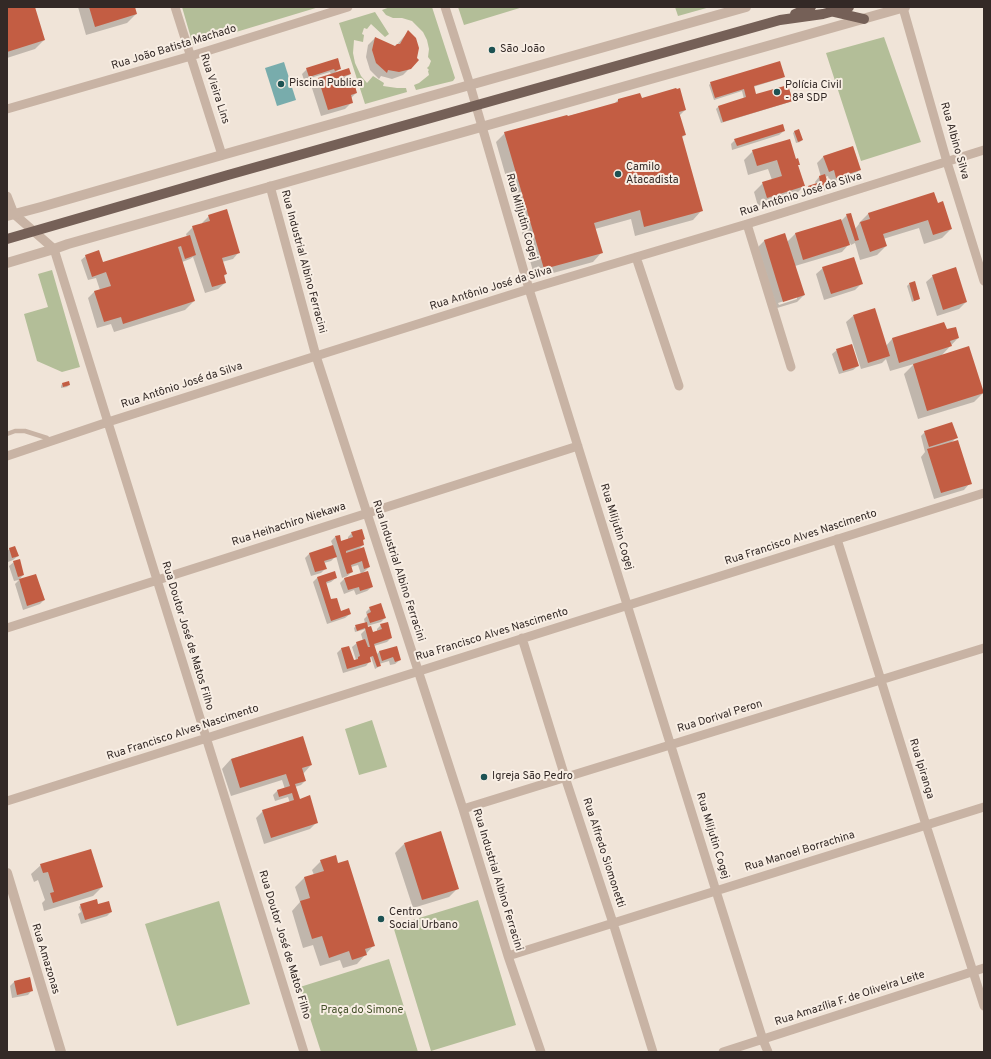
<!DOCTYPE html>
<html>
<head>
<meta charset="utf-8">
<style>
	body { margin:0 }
	#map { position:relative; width:991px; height:1059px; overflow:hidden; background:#f0e4d8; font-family:Overpass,sans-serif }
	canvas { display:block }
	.frame { position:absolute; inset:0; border:8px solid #332926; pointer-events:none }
</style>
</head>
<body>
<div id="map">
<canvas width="991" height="1059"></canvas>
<div class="frame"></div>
</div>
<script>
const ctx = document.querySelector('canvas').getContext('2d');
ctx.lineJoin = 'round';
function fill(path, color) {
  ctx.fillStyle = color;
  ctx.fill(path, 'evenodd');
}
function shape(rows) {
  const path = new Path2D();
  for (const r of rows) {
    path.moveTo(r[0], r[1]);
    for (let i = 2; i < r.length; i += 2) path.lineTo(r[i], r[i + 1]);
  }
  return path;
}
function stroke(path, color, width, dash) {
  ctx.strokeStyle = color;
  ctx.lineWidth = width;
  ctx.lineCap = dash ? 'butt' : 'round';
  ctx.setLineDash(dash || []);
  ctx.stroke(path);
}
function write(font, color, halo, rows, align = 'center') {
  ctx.font = font + ' Overpass,sans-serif';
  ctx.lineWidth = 4;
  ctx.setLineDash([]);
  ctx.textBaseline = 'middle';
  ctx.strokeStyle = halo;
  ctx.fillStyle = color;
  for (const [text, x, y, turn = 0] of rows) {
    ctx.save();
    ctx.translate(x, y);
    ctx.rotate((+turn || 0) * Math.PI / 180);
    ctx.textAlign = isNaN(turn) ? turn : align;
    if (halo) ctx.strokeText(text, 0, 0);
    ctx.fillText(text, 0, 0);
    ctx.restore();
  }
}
fill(shape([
	[182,7,319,7,193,45],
	[390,7,432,7,455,78,453,81,416,90,414,85,419,83,429,75,428,71,429,70,427,68,429,66,431,61,428,57,429,49,427,40,423,32,412,21,402,18,393,18,386,15,382,10],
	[458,7,523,7,464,25],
	[675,7,710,7,678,16],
	[375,12,389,34,385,37,371,24,367,29,364,28,362,34,364,35,363,42,354,40,353,53,355,63,361,76,367,83,373,76,384,83,383,86,397,88,406,88,407,92,365,104,339,23],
	[884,37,921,142,861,161,826,53],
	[52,270,80,367,62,372,37,361,24,314,48,307,38,274],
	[372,720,387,767,359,775,345,729],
	[478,900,516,1025,431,1051,393,926],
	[219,901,250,1004,177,1026,145,924],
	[389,959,418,1052,321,1052,300,987]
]), '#b3be98');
fill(shape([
	[284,62,296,100,277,106,265,68]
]), '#78acac');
fill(shape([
	[7,7,34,7,44,40,35,49,7,58],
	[78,7,134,7,136,14,127,23,86,35],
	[408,32,416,58,418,60,403,75,392,79,381,76,379,79,370,70,366,57,368,45,375,38,395,47],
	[340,68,335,73,350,74,342,81,343,86,356,93,351,98,352,102,345,109,321,116,311,85,318,79,331,75,330,72,304,80,302,74,307,69],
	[784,76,782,78,753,87,756,95,792,100,790,102,721,123,716,109,718,107,744,99,742,91,714,100,709,85,711,83],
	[641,99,685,110,679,116,685,135,681,138,702,210,693,220,635,236,631,219,595,229,602,252,593,262,535,278,496,142,505,133,614,104,618,100],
	[784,131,779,135,732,150,731,144,735,140],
	[795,131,802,140,800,142,796,143,793,133],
	[753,151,796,160,799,164,797,166,804,186,795,195,758,206,754,192,763,183,772,180,768,169,748,175,744,160],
	[824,156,859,170,853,177,830,184,828,176,825,177,828,187,824,191,806,196,805,191,809,186,816,184,815,182,819,177,821,177,817,163],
	[934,193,937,204,951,229,942,238,924,244,919,228,883,239,886,246,877,255,860,260,855,243,851,245,850,243,842,252,795,266,804,295,797,302,777,308,757,248,764,241,785,234,787,242,795,234,841,220,841,221,847,215,855,229,859,224,859,223,868,214],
	[797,297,797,299,779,305,778,303],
	[209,216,239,252,233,259,222,262,226,274,223,277,225,283,218,289,205,293,193,257,190,259,182,262,194,301,185,310,114,332,111,324,97,328,88,298,94,292,100,290,96,278,88,280,81,260,86,256,102,264,187,237,186,234,193,227,202,224,202,223],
	[823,268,862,283,855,290,824,300,816,274],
	[933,276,966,302,959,309,937,316,926,282],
	[909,284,919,299,917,300,912,302,907,286],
	[853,316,886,346,892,339,944,323,946,331,958,338,941,356,983,393,974,402,918,419,904,374,914,364,890,371,886,359,882,363,861,369,846,322],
	[837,350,858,366,853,370,839,374,832,354],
	[62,384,69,385,67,387,61,388,61,386],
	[925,432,956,438,952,442,970,483,964,490,934,499,921,457,925,452,921,436],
	[352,533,362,541,363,545,358,550,369,567,363,573,372,587,367,591,356,595,354,590,344,594,340,583,347,576,342,578,336,556,331,561,324,563,326,568,321,573,311,576,305,558,309,554,333,546,331,541,335,537,341,542,348,540,348,537],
	[358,565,361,574,345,578,352,572,351,567],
	[10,549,18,556,13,560,8,562,7,559,7,551],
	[14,562,23,575,19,580,14,581,9,566],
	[317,578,336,578,331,582,325,584,331,601,340,612,350,614,345,618,327,624,313,582],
	[19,580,44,600,40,604,23,610,15,584],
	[370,608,385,618,381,622,367,626,372,633,377,632,377,629,381,625,391,638,387,642,374,646,376,655,379,652,396,647,400,660,395,664,390,665,389,661,379,664,380,666,375,669,371,657,369,659,370,661,366,666,343,673,337,653,341,649,349,647,353,661,356,660,352,647,357,643,363,641,361,634,366,629,355,632,354,628,356,626,365,623,364,619,367,616,366,612],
	[302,737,311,765,303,774,305,781,301,785,295,787,296,801,317,822,310,829,264,844,256,818,263,811,290,803,288,797,275,801,273,795,277,791,285,789,282,780,231,796,222,769,231,759],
	[404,844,458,888,449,897,413,908,395,853],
	[321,861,373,946,357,964,343,968,340,960,320,966,313,945,303,948,292,911,300,902,295,887,304,878,314,875,312,870],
	[41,865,102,887,93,896,44,911,42,903,45,900,38,880,34,882,31,874],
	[97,904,111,912,107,916,81,924,78,914,81,912,79,907,81,905],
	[30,978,32,990,28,995,12,998,10,986,14,982]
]), '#0003');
fill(shape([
	[7,7,35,7,45,40,7,52],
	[89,7,135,7,137,14,95,27],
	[408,30,416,38,419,48,417,58,419,60,411,69,399,72,388,70,387,73,376,63,372,50,375,37,395,46,397,44,400,44],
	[338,58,341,69,335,71,334,69,309,77,306,68],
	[780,61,785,77,754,86,756,94,788,85,793,101,723,122,718,106,746,97,744,89,715,98,710,82],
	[349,68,351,74,341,77,344,85,349,83,350,87,355,86,357,93,351,95,353,103,328,110,318,78],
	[676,88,677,89,680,88,686,110,679,112,686,135,682,136,703,211,644,227,640,210,594,223,603,253,544,269,504,132,567,115,568,116,618,102,618,99,640,93,642,98],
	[783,124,785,131,737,146,734,139],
	[799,129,803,140,798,142,794,131],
	[790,139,796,159,798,158,800,165,798,165,805,186,767,198,762,182,782,176,777,160,757,166,752,150],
	[853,146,861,170,836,178,834,170,829,172,823,156],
	[825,174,829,187,811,193,808,186,820,182,819,176],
	[934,192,938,203,943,201,952,229,933,235,928,220,883,234,887,246,870,252,860,222,870,219,868,213],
	[227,209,240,253,222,258,227,274,224,275,226,283,212,287,192,226,210,221,208,215],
	[851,213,859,240,855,241,846,214],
	[841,219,850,245,803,260,795,233],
	[785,233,805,295,783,302,764,240],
	[190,235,196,255,185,259,181,246,178,247,195,301,123,324,121,317,104,322,94,291,111,286,106,272,92,277,85,255,99,250,103,262],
	[854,257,863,284,831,294,822,267],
	[956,267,967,302,943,310,932,275],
	[915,281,920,299,914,301,909,283],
	[875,308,890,356,868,363,853,315],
	[944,322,947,329,956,327,959,338,950,341,952,346,899,363,892,338],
	[852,344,859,366,843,371,836,349],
	[969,346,984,393,927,411,913,364],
	[69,381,70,385,63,387,62,383],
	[952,422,958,438,929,447,924,431],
	[958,440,972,484,941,493,927,449],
	[362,529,365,539,363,540,364,545,346,551,346,553,364,547,370,567,364,569,362,561,351,565,353,572,347,574,335,536,340,535,341,541,353,537,351,532],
	[333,545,337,557,324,561,327,569,315,572,309,553],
	[15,546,19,556,12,558,9,548],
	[20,559,24,575,18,577,13,561],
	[335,571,337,578,326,582,331,599,337,598,341,611,349,608,351,614,331,621,317,577],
	[368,571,373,587,360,591,359,587,348,590,344,578],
	[36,574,45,600,27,606,19,579],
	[381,603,386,618,370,623,367,614,371,612,369,607],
	[367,622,368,627,371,626,373,632,382,629,380,624,388,622,392,638,374,644,381,666,377,667,373,656,370,657,371,662,347,669,341,648,349,646,354,660,358,659,358,657,360,656,356,642,365,639,368,647,370,647,365,628,357,631,355,625],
	[397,646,401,660,395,662,393,657,382,661,379,651],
	[303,736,312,765,302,768,306,781,295,784,300,799,310,795,318,823,271,838,262,810,294,800,292,793,279,797,277,790,290,786,286,774,240,788,231,759],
	[441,831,459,889,422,900,404,843],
	[91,849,103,887,53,903,50,893,54,892,48,872,43,873,40,864],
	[336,855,338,863,348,860,375,946,365,949,367,955,352,960,349,951,329,958,322,936,312,939,300,901,310,898,304,877,324,871,320,860],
	[97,899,98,904,109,901,112,912,85,920,80,904],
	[30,977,33,991,17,995,14,981]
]), '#c35d43');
stroke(shape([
	[7,434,15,431,25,431,47,438,51,441]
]), '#c8b3a4', 4.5);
stroke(shape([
	[175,7,222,155],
	[445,7,470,85,529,289,716,891,763,1040,768,1052],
	[903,8,947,162,984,281],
	[7,109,191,56,348,7],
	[270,186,316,356,463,809,508,956,541,1052],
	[7,196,14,214,54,249,304,1052],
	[747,224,791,367],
	[636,257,679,386],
	[7,456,108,422,316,356,529,289,747,224,984,150],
	[837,539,926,825,984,1006],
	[7,628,578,446],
	[522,638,565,777,613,923,653,1052],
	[7,801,984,493],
	[463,809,984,648],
	[508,956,984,807],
	[723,1052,984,968]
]), '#c8b3a4', 9);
stroke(shape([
	[7,216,41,207,222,155,746,7],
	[7,263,54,249,68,244,905,7],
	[7,873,61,1052]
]), '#c8b3a4', 10);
stroke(shape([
	[834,12,864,19],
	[795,14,811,7],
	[7,239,228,175,780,20,823,14,849,7]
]), '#756057', 10);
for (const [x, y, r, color] of [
	[492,50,4,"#1d5253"],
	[281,84,4,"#1d5253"],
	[777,92,4,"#1d5253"],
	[618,174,4,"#1d5253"],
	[484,777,4,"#1d5253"],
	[381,919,4,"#1d5253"]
]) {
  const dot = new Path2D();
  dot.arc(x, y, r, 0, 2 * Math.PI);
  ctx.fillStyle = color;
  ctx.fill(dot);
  stroke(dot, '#f8eee4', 1.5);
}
write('11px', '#332926', '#f8eee4', [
	["Rua João Batista Machado",174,48,-17],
	["Rua Vieira Lins",214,89,72],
	["Rua Albino Silva",954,141,74],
	["Rua Antônio José da Silva",801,195,-17],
	["Rua Miljutin Cogej",521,217,74],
	["Rua Industrial Albino Ferracini",303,262,75],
	["Rua Antônio José da Silva",491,289,-17],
	["Rua Antônio José da Silva",182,386,-18],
	["Rua Heihachiro Niekawa",289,525,-18],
	["Rua Miljutin Cogej",616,527,73],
	["Rua Francisco Alves Nascimento",801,538,-18],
	["Rua Industrial Albino Ferracini",398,571,72],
	["Rua Francisco Alves Nascimento",492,635,-17],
	["Rua Doutor José de Matos Filho",187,636,73],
	["Rua Dorival Peron",720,717,-17],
	["Rua Francisco Alves Nascimento",183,733,-18],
	["Rua Ipiranga",921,769,73],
	["Rua Miljutin Cogej",712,836,73],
	["Rua Manoel Borrachina",800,852,-17],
	["Rua Alfredo Siomonetti",603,853,72],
	["Rua Industrial Albino Ferracini",497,880,73],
	["Rua Doutor José de Matos Filho",284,945,73],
	["Rua Amazonas",45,959,73],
	["Rua Amazília F. de Oliveira Leite",850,999,-18]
]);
write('11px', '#332926', '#f8eee4', [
	["São João",500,50],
	["Piscina Publica",289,84],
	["Polícia Civil",785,86],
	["- 8ª SDP",785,99],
	["Camilo",626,168],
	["Atacadista",626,181],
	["Igreja São Pedro",492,777],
	["Centro",389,913],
	["Social Urbano",389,926]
], 'left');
write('11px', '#44512a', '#f8eee4', [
	["Praça do Simone",362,1011]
]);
</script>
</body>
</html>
